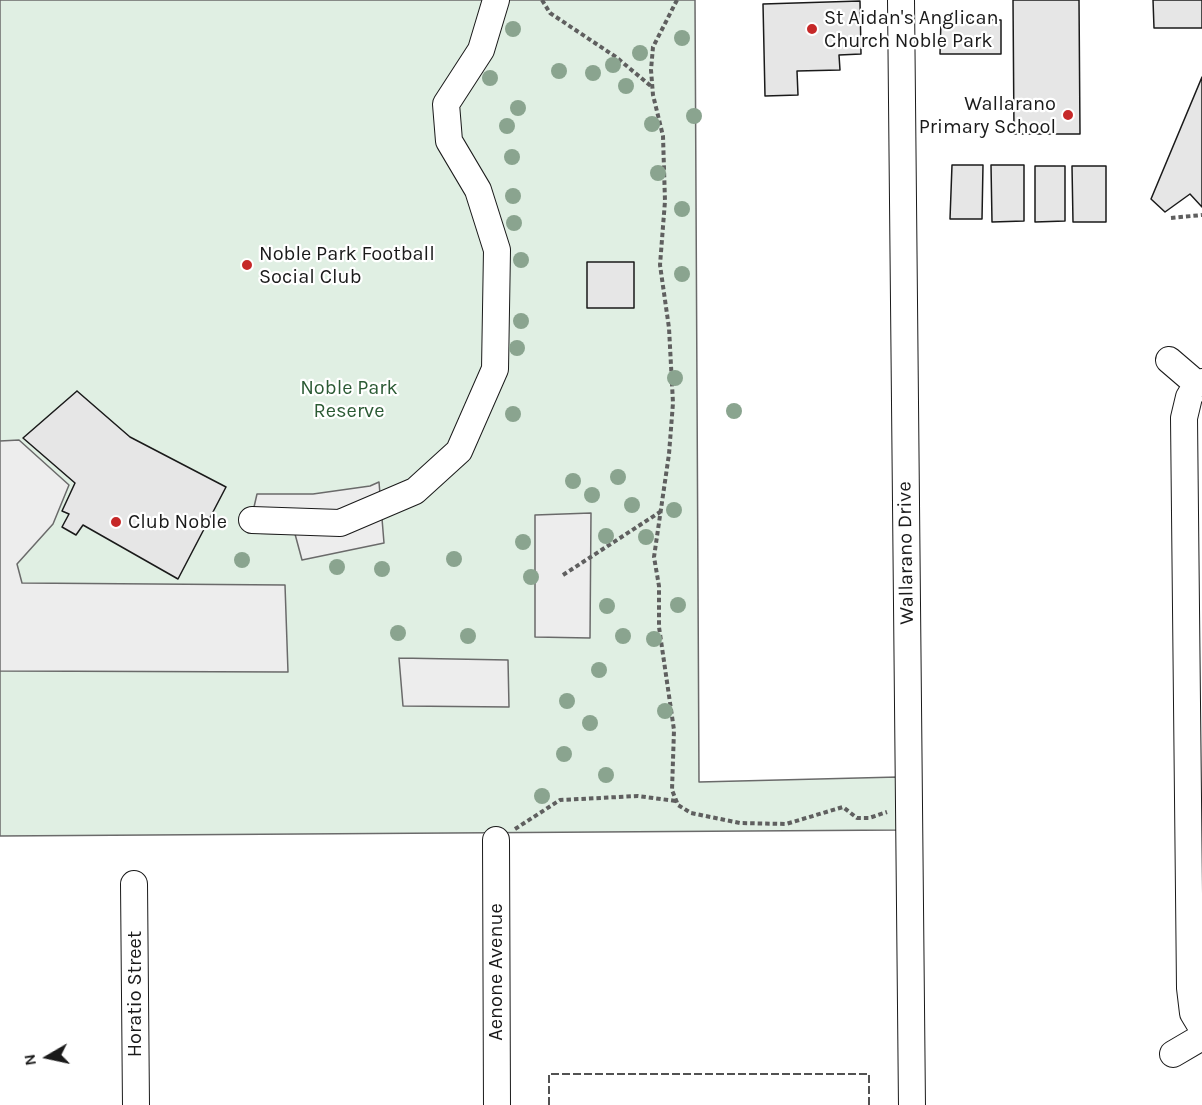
<!DOCTYPE html>
<html>
<head>
<meta charset="utf-8">
<style>
	body { margin:0 }
	#map { position:relative; width:1202px; height:1105px; overflow:hidden; background:#fff; font-family:Karla,sans-serif }
	canvas { display:block }
	.north { position:absolute; left:18px; top:1027px; width:60px; height:60px; -webkit-text-stroke:4px #fff; paint-order:stroke; rotate:261deg; font-size:16px; font-weight:700; line-height:24px; text-align:center; color:#1a1a1a }
	.north::after { content:''; display:block; margin:auto; width:21px; height:27px; background:#1a1a1a; clip-path:polygon(50% 0,100% 100%,50% 72%,0 100%) }
</style>
</head>
<body>
<div id="map">
<canvas width="1202" height="1105"></canvas>
<div class="north">N</div>
</div>
<script>
const ctx = document.querySelector('canvas').getContext('2d');
ctx.lineJoin = 'round';
function fill(path, color) {
  ctx.fillStyle = color;
  ctx.fill(path, 'evenodd');
}
function shape(rows) {
  const path = new Path2D();
  for (const r of rows) {
    path.moveTo(r[0], r[1]);
    for (let i = 2; i < r.length; i += 2) path.lineTo(r[i], r[i + 1]);
  }
  return path;
}
function stroke(path, color, width, dash) {
  ctx.strokeStyle = color;
  ctx.lineWidth = width;
  ctx.lineCap = dash ? 'butt' : 'round';
  ctx.setLineDash(dash || []);
  ctx.stroke(path);
}
function write(font, color, halo, rows, align = 'center') {
  ctx.font = font + ' Karla,sans-serif';
  ctx.lineWidth = 4.5;
  ctx.setLineDash([]);
  ctx.textBaseline = 'middle';
  ctx.strokeStyle = halo;
  ctx.fillStyle = color;
  for (const [text, x, y, turn = 0] of rows) {
    ctx.save();
    ctx.translate(x, y);
    ctx.rotate((+turn || 0) * Math.PI / 180);
    ctx.textAlign = isNaN(turn) ? turn : align;
    if (halo) ctx.strokeText(text, 0, 0);
    ctx.fillText(text, 0, 0);
    ctx.restore();
  }
}
const green = shape([
	[0,0,695,0,699,782,898,777,899,830,0,836,0,0]
]);
fill(green, '#e0efe3');
stroke(green, '#6a6a6a', 1.5);
const parking = shape([
	[19,440,69,485,53,524,17,564,22,583,285,585,288,672,0,671,0,441,19,440],
	[379,482,384,543,302,560,295,534,248,533,257,494,313,494,370,486,379,482],
	[591,513,590,638,535,637,535,515,591,513],
	[399,658,508,660,509,707,403,706,399,658]
]);
fill(parking, '#ededed');
stroke(parking, '#6a6a6a', 1.5);
const building = shape([
	[1013,0,1079,0,1080,134,1014,134,1013,0],
	[1153,0,1202,0,1202,28,1154,28,1153,0],
	[860,1,861,54,839,55,840,70,797,71,798,95,765,96,763,4,860,1],
	[941,19,1001,20,1001,54,940,54,941,19],
	[1202,77,1202,207,1190,194,1165,212,1151,199,1202,77],
	[952,165,983,165,982,219,950,219,952,165],
	[991,165,1024,165,1024,221,992,222,991,165],
	[1035,166,1065,166,1065,221,1035,222,1035,166],
	[1072,166,1106,166,1106,222,1073,222,1072,166],
	[587,262,634,262,634,308,587,308,587,262],
	[77,391,130,437,226,487,178,579,83,525,76,535,62,527,69,514,62,511,75,483,23,438,77,391]
]);
fill(building, '#e6e6e6');
stroke(building, '#1a1a1a', 1.5);
const minor = shape([
	[901,0,912,1105],
	[1169,360,1197,384],
	[1202,382,1197,384,1189,397,1184,418,1190,988,1193,1013,1202,1028],
	[252,520,340,523,415,491,459,451,495,369,497,250,478,190,449,141,446,104,481,50,496,0],
	[496,840,497,1105],
	[134,884,136,1105],
	[1173,1054,1202,1037]
]);
stroke(minor, '#1a1a1a', 28);
stroke(shape([
	[542,0,550,13,616,57,652,87],
	[677,0,653,47,651,70,653,95,663,136,665,201,660,265,669,328,673,403,669,454,654,557,659,586,659,627,674,730,672,790,678,805,691,813,740,823,786,824,843,807,857,818,869,818,887,812],
	[1171,218,1202,215],
	[563,575,660,512],
	[515,829,560,800,638,796,676,801]
]), '#5f5f5f', 4, [4.5, 3]);
stroke(minor, '#fff', 26);
stroke(shape([
	[549,1105,549,1074,869,1074,869,1105]
]), '#1a1a1a', 1.5, [8, 3]);
ctx.fillStyle = '#8aa48f';
for (const [x, y] of [
	[513,29],
	[682,38],
	[640,53],
	[613,65],
	[559,71],
	[593,73],
	[490,78],
	[626,86],
	[518,108],
	[694,116],
	[652,124],
	[507,126],
	[512,157],
	[658,173],
	[513,196],
	[682,209],
	[514,223],
	[521,260],
	[682,274],
	[521,321],
	[517,348],
	[675,378],
	[734,411],
	[513,414],
	[618,477],
	[573,481],
	[592,495],
	[632,505],
	[674,510],
	[606,536],
	[646,537],
	[523,542],
	[454,559],
	[242,560],
	[337,567],
	[382,569],
	[531,577],
	[678,605],
	[607,606],
	[398,633],
	[468,636],
	[623,636],
	[654,639],
	[599,670],
	[567,701],
	[665,711],
	[590,723],
	[564,754],
	[606,775],
	[542,796]
]) {
  ctx.beginPath();
  ctx.arc(x, y, 8, 0, 2 * Math.PI);
  ctx.fill();
}
for (const [x, y, r, color] of [
	[812,29,6,"#c62828"],
	[1068,115,6,"#c62828"],
	[247,265,6,"#c62828"],
	[116,522,6,"#c62828"]
]) {
  const dot = new Path2D();
  dot.arc(x, y, r, 0, 2 * Math.PI);
  ctx.fillStyle = color;
  ctx.fill(dot);
  stroke(dot, '#fff', 2);
}
write('20px', '#1a1a1a', '#fff', [
	["St Aidan's Anglican",824,18],
	["Church Noble Park",824,41],
	["Wallarano",1056,104,"right"],
	["Primary School",1056,127,"right"],
	["Noble Park Football",259,254],
	["Social Club",259,277],
	["Club Noble",128,522]
], 'left');
write('20px', '#2b5a34', '#fff', [
	["Noble Park",349,388],
	["Reserve",349,411]
]);
write('20px', '#1a1a1a', '#fff', [
	["Wallarano Drive",906,553,-91],
	["Aenone Avenue",496,972,-90],
	["Horatio Street",135,994,-90]
]);
</script>
</body>
</html>
